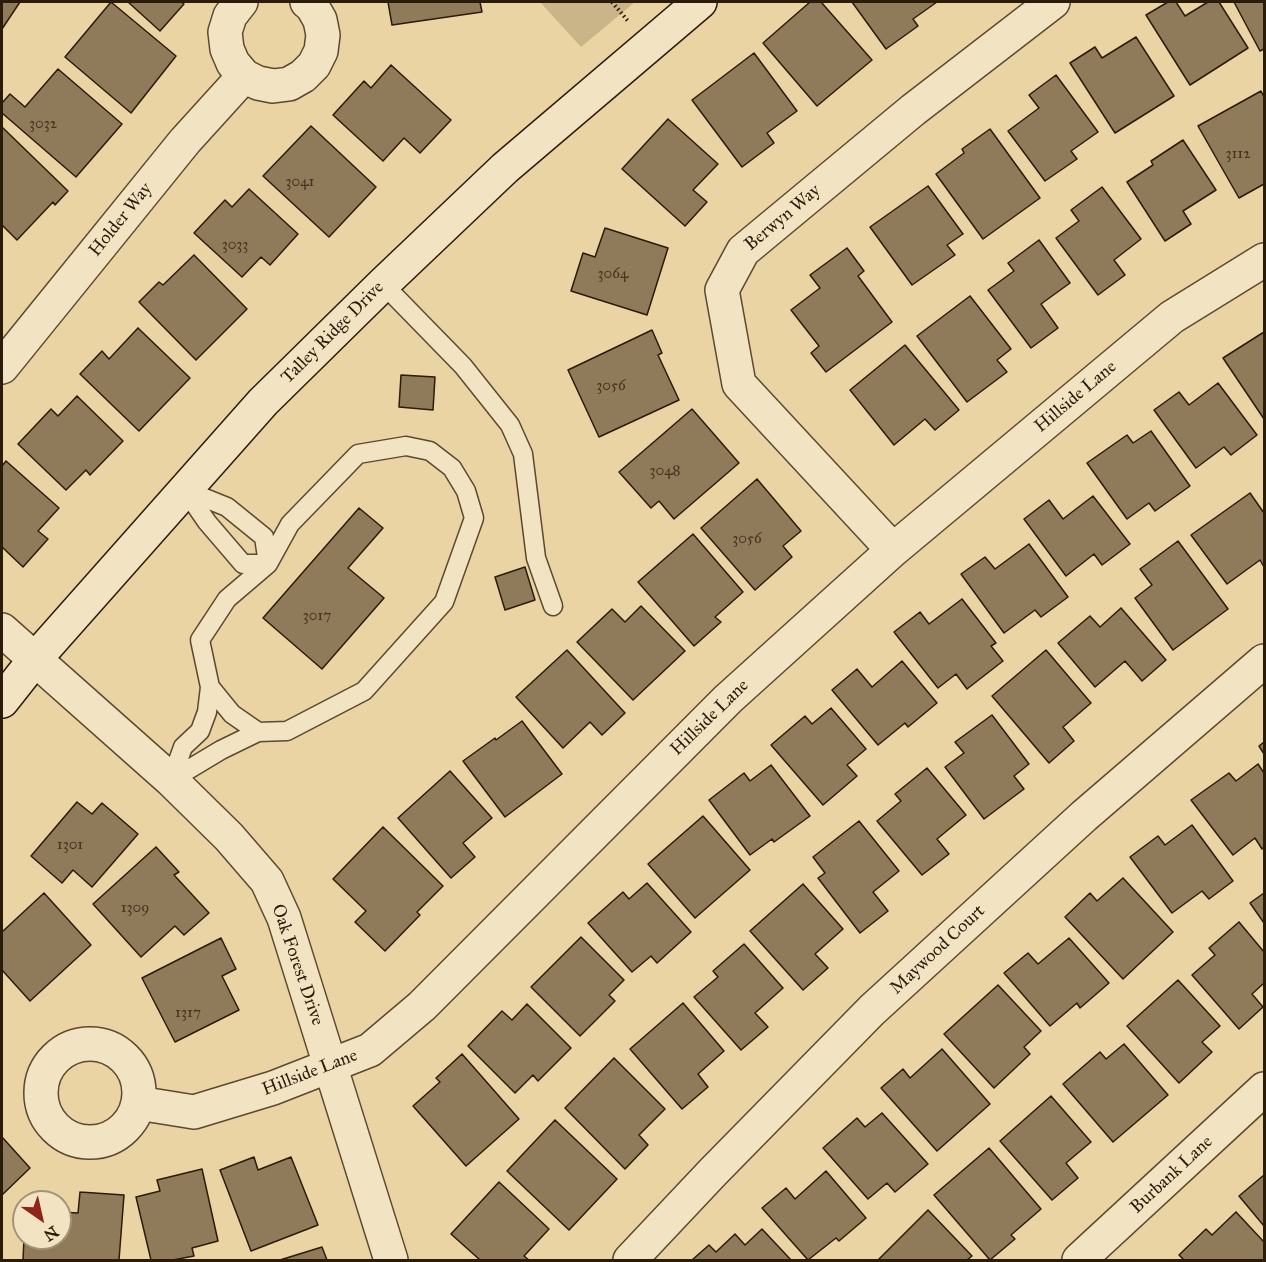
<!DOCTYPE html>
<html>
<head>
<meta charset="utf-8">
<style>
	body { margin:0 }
	#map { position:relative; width:1266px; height:1262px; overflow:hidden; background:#ebd4a3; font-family:"IM FELL Great Primer",serif }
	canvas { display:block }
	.frame { position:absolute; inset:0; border:3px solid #2b1b09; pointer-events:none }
	.north { position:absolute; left:12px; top:1190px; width:60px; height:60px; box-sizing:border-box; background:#f2e3c3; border:2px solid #a29379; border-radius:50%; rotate:146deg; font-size:16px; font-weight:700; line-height:24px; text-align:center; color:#2b1b09 }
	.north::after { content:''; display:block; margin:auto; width:21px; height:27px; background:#8f2418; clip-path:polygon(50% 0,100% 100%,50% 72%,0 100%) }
</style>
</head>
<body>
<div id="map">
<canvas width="1266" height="1262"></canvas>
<div class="frame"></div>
<div class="north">N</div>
</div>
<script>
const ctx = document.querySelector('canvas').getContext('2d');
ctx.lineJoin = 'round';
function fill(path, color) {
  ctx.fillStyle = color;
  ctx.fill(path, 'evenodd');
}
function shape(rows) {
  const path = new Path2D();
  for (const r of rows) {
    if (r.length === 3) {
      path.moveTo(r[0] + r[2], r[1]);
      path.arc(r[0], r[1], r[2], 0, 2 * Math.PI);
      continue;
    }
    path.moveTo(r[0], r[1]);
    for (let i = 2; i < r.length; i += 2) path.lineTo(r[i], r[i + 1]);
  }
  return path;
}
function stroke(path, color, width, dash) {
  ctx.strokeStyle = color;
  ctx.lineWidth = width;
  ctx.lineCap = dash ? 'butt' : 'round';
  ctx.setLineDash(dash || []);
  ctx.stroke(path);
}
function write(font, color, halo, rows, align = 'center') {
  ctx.font = font + ' "IM FELL Great Primer",serif';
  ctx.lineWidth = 5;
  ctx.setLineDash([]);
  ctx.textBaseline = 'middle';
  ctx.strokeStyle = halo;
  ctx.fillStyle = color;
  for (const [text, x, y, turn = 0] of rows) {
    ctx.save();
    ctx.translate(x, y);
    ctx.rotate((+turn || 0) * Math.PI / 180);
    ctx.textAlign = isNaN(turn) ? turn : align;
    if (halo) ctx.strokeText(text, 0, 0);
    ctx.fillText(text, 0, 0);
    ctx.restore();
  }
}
fill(shape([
	[540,2,635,2,581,47]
]), '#cab589');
const building = shape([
	[2,2,20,2,2,29,2,2],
	[111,2,176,56,131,113,65,57,111,2],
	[128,2,181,2,184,4,160,31,128,2],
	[388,2,480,2,482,12,392,25,388,2],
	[810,2,821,2,872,60,817,106,763,43,810,2],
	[852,2,937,2,913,19,918,26,886,49,852,2],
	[1168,2,1176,2,1185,16,1208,2,1219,2,1248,48,1190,85,1146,15,1168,2],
	[1234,2,1264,2,1264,49,1260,51,1234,2],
	[1136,37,1174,96,1115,133,1070,63,1095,47,1102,58,1136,37],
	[754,53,797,111,767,133,774,143,742,167,692,100,754,53],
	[391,65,451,120,420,153,404,138,383,161,333,115,364,81,371,88,391,65],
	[58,69,122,124,76,177,2,113,2,103,10,94,25,107,58,69],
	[1056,75,1098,132,1071,151,1077,159,1045,181,1008,131,1039,108,1029,95,1056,75],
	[1261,91,1264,97,1264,184,1239,198,1198,126,1261,91],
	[668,119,718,164,693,190,707,202,685,226,622,169,668,119],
	[311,126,376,187,329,237,263,176,311,126],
	[2,127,68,191,55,205,53,202,17,240,2,225,2,127],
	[990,129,1040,198,983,239,936,174,964,153,962,149,990,129],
	[1183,140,1216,190,1183,211,1191,224,1165,241,1127,182,1153,165,1151,161,1183,140],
	[928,186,963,234,947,245,955,255,912,285,870,227,928,186],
	[1102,187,1141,239,1114,260,1125,275,1098,295,1056,238,1079,221,1071,210,1102,187],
	[249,189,298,234,270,265,261,257,242,277,194,233,225,200,232,207,249,189],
	[605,228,668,248,647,315,571,291,583,253,595,257,605,228],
	[1039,240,1070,283,1041,304,1058,328,1031,348,988,290,1014,271,1008,263,1039,240],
	[847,248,864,271,858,276,892,322,826,372,811,353,819,346,791,310,820,288,810,275,847,248],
	[194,255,247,309,196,360,139,302,159,282,163,285,194,255],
	[970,296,1011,349,997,360,1007,372,967,402,917,336,970,296],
	[138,328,190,378,139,431,80,374,102,351,109,359,138,328],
	[652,330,662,353,658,355,679,400,599,437,568,370,652,330],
	[1264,332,1264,419,1223,358,1264,332],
	[905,345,959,410,935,430,925,419,894,445,850,390,905,345],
	[401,375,435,377,433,410,399,407,401,375],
	[1218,383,1257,435,1231,455,1224,447,1196,468,1154,410,1179,392,1189,405,1218,383],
	[77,396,123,441,90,475,86,470,66,490,18,444,51,409,58,416,77,396],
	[692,409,739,463,674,519,659,501,651,508,619,472,692,409],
	[1151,431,1190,486,1155,511,1149,503,1127,519,1087,463,1127,435,1133,443,1151,431],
	[6,461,59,508,38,531,48,539,23,567,2,547,2,466,6,461],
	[757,479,801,531,783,546,792,557,755,590,701,528,757,479],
	[1250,493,1264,513,1264,567,1260,560,1227,584,1191,535,1250,493],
	[1093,496,1130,544,1102,565,1094,554,1066,576,1024,519,1049,500,1063,519,1093,496],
	[359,508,383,528,348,568,384,598,322,669,263,618,359,508],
	[693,534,743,592,715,617,721,622,694,646,638,582,693,534],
	[1178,541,1228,609,1173,650,1135,598,1152,585,1140,569,1178,541],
	[1029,544,1068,597,1041,617,1035,610,1004,633,961,574,985,557,995,569,1029,544],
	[525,567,535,600,505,610,495,577,525,567],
	[962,599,996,643,991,646,1003,661,967,689,956,674,938,688,894,632,920,612,929,624,962,599],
	[641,606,685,651,633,700,577,642,612,609,625,622,641,606],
	[1121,608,1166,660,1142,681,1125,661,1095,687,1058,643,1090,616,1100,627,1121,608],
	[567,650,625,713,602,735,590,722,563,748,516,697,567,650],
	[1046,650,1091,703,1063,727,1074,741,1049,763,992,696,1046,650],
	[902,661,937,703,908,727,905,723,878,745,832,690,857,669,872,687,902,661],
	[831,708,866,749,847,765,857,776,823,805,771,745,805,716,812,724,831,708],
	[992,715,1029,764,1014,776,1024,789,984,819,945,767,964,753,955,742,992,715],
	[522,721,562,774,505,817,463,761,495,738,496,740,522,721],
	[1264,742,1264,754,1259,746,1264,742],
	[1258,764,1264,773,1264,847,1262,849,1255,838,1233,855,1191,800,1229,773,1236,781,1258,764],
	[771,765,810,816,774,842,772,839,750,855,709,800,744,773,750,781,771,765],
	[927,768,966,815,937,839,949,854,922,875,877,821,901,801,895,794,927,768],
	[450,771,492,818,463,843,475,857,451,878,398,818,450,771],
	[77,802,92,814,102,803,138,834,92,887,73,870,62,883,31,856,77,802],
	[703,816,750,870,695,918,648,864,703,816],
	[859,821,899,871,873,892,888,911,860,933,818,878,825,873,813,857,859,821],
	[1192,825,1233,881,1209,899,1202,891,1172,913,1130,857,1158,836,1165,845,1192,825],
	[383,827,443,886,417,912,420,915,385,951,355,922,366,911,333,879,383,827],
	[156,847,179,872,174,875,209,913,184,935,175,926,141,957,93,904,156,847],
	[1123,878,1173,932,1123,979,1065,917,1090,893,1097,901,1123,878],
	[647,883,691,932,657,963,651,956,632,972,588,923,623,892,629,899,647,883],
	[803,884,843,929,815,954,828,968,803,990,750,931,803,884],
	[44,893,91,945,30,1001,2,970,2,932,44,893],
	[1264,893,1264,923,1250,903,1264,893],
	[1239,922,1264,952,1264,983,1252,994,1263,1007,1239,1029,1192,975,1215,955,1209,948,1239,922],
	[581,937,624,980,609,995,615,1001,580,1036,531,987,581,937],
	[221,938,236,969,222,976,239,1010,175,1042,142,978,221,938],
	[1069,938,1109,983,1080,1008,1077,1003,1050,1026,1004,973,1028,953,1038,964,1069,938],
	[744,944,783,988,755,1013,768,1027,741,1050,694,997,718,977,713,971,744,944],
	[1178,980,1220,1026,1202,1042,1212,1052,1179,1083,1127,1026,1178,980],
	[998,985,1041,1031,1024,1047,1030,1054,994,1088,944,1034,998,985],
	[683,1003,724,1051,698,1074,708,1087,682,1109,630,1049,683,1003],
	[527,1004,571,1048,538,1081,533,1075,515,1093,468,1046,502,1011,512,1020,527,1004],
	[1124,1044,1168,1095,1113,1142,1063,1084,1100,1052,1106,1059,1124,1044],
	[942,1049,990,1104,937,1151,881,1088,903,1069,910,1078,942,1049],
	[462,1054,519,1119,466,1166,413,1106,440,1082,436,1078,462,1054],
	[614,1058,665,1109,639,1135,648,1145,625,1169,565,1108,614,1058],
	[1051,1096,1091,1142,1066,1163,1078,1178,1052,1200,1000,1141,1051,1096],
	[882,1113,928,1164,895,1192,887,1183,868,1199,823,1148,857,1118,865,1127,882,1113],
	[555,1120,617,1179,569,1230,507,1171,555,1120],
	[2,1137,30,1168,2,1195,2,1137],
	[989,1148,1041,1209,1011,1235,1015,1239,990,1260,934,1195,989,1148],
	[254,1157,258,1170,291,1157,318,1225,251,1251,220,1170,254,1157],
	[202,1169,218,1241,192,1248,194,1256,173,1260,151,1260,136,1197,160,1191,157,1180,202,1169],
	[826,1171,866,1218,839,1241,836,1238,808,1260,762,1208,786,1188,795,1199,826,1171],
	[1264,1175,1264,1226,1239,1196,1264,1175],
	[499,1182,549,1229,524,1256,529,1260,480,1260,451,1234,499,1182],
	[80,1192,124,1195,119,1260,23,1260,24,1238,60,1238,60,1212,78,1213,80,1192],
	[928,1210,972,1256,967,1260,878,1260,928,1210],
	[1236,1212,1264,1242,1264,1260,1184,1260,1179,1255,1206,1229,1212,1235,1236,1212],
	[762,1229,791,1260,692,1260,709,1245,716,1252,735,1234,745,1245,762,1229],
	[322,1247,327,1260,280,1260,322,1247]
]);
fill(building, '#8f7b59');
stroke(building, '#2b1b09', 1.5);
const lane = shape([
	[383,284,463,366,510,425,523,454,536,558,553,606],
	[185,490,227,507,264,537,268,564,243,564,207,522,185,490],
	[171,780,221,750,258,732,287,731,364,691,444,602,474,518,466,491,452,468,430,451,406,446,358,454,290,524,268,564,227,599,200,640,210,687,232,714,258,732],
	[171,780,183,747,200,731,207,712,210,687]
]);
const street = shape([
	[241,2,230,16,225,32,227,49,233,63,244,76,258,83,273,86,289,84,303,76,314,65,321,51,323,35,320,20,312,6,307,2],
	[2,367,185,141,244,76],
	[893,550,739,384,722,290,743,251,913,110,1053,2],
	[2,630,171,780,229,837,267,881,284,918,391,1260],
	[90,1093,49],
	[138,1103,194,1112,273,1088,370,1050,422,1006,728,699,893,550,1172,317,1264,260],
	[630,1260,713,1172,872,1010,1084,816,1264,661],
	[1079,1260,1264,1089]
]);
const secondary = shape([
	[2,701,36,658,263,402,383,284,505,168,700,2]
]);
stroke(lane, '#5b4930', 21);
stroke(street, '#5b4930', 36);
stroke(secondary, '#2b1b09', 36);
stroke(shape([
	[612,2,628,21]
]), '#2b1b09', 4, [1.5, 3]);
stroke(lane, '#f2e3c3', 18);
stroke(street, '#f2e3c3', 33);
stroke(secondary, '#f2e3c3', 33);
write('15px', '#44331d', null, [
	["3032",43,124],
	["3112",1238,154],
	["3041",300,182],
	["3033",235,245],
	["3064",613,274],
	["3056",611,386],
	["3048",665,471],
	["3056",747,539],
	["3017",317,616],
	["1301",70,845],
	["1309",135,908],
	["1317",188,1013]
]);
write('18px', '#2b1b09', '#f2e3c3', [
	["Berwyn Way",783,218,-40],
	["Holder Way",121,220,-51],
	["Talley Ridge Drive",333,333,-45],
	["Hillside Lane",1076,397,-40],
	["Hillside Lane",710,718,-44],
	["Maywood Court",938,950,-43],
	["Oak Forest Drive",297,965,71],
	["Hillside Lane",310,1073,-21],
	["Burbank Lane",1172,1175,-43]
]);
</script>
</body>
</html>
